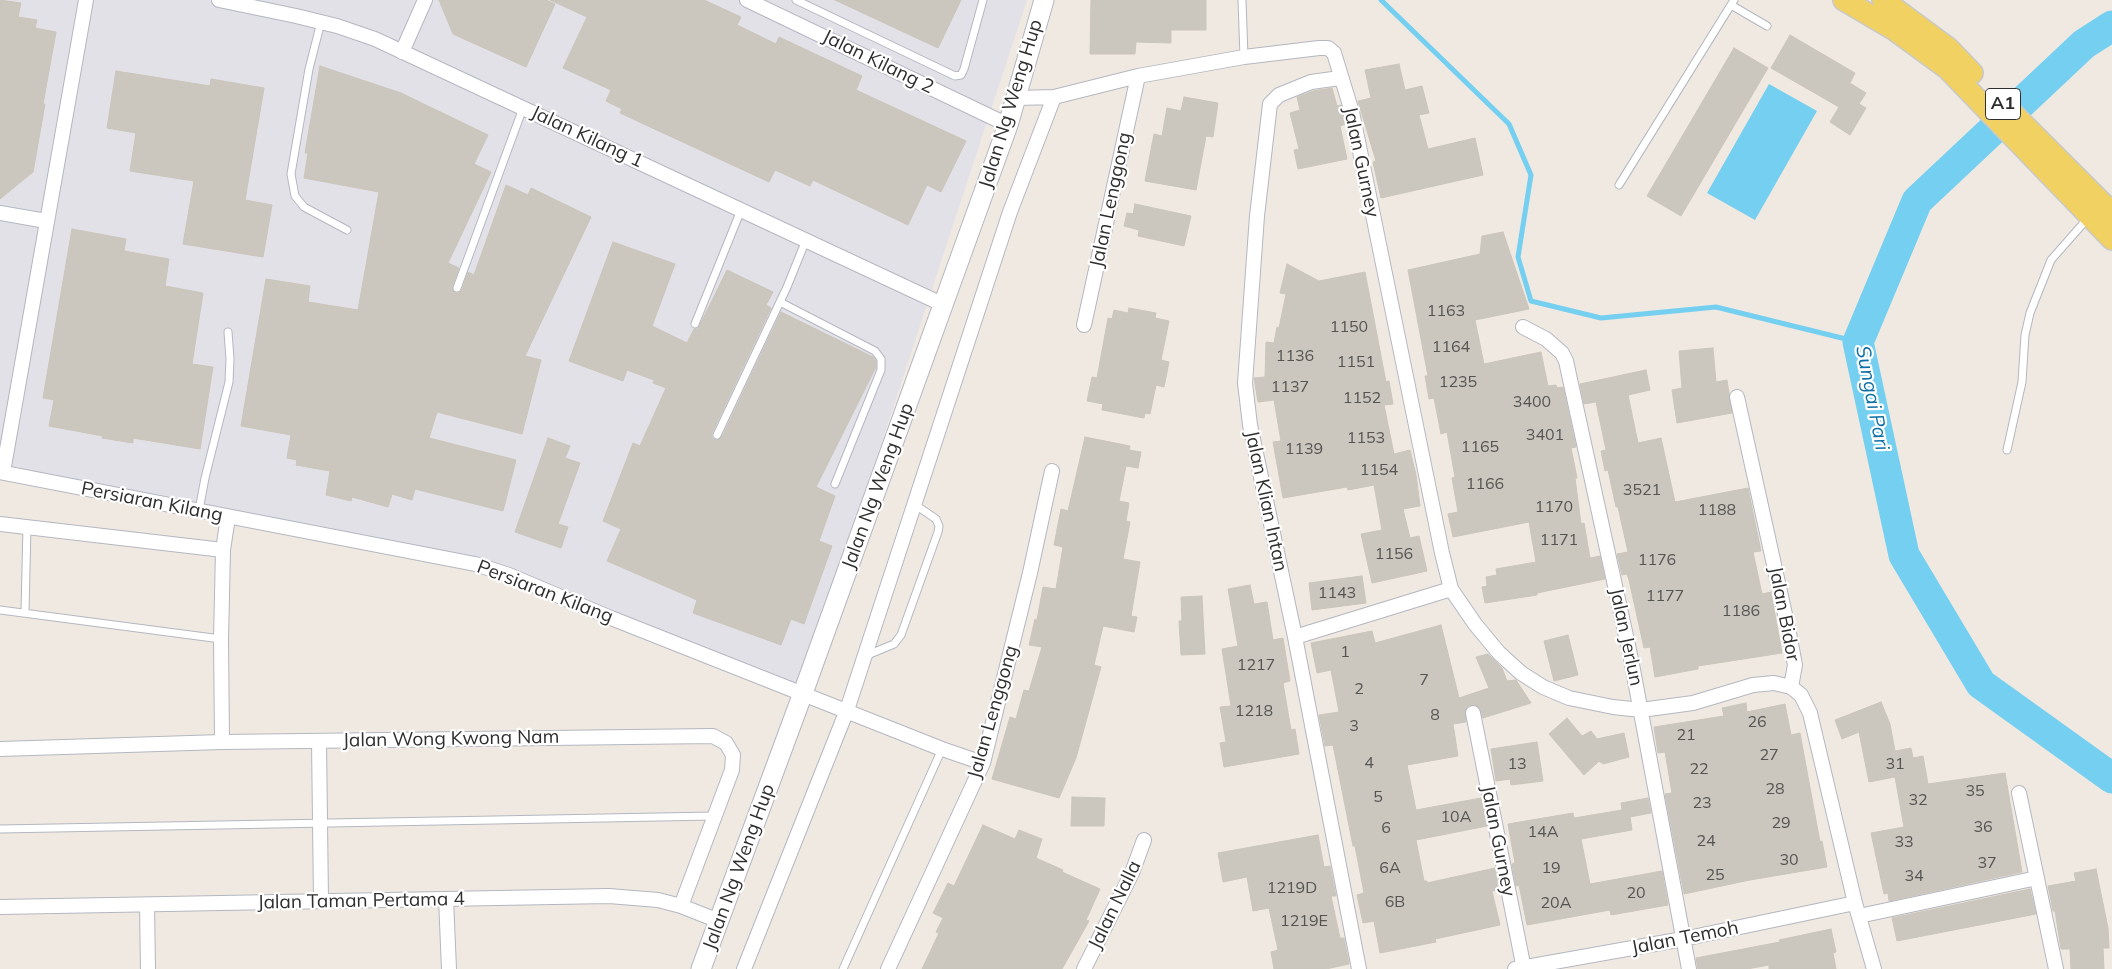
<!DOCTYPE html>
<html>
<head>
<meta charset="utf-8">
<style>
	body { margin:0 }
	canvas { display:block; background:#efe9e1 }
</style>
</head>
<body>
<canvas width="2112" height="969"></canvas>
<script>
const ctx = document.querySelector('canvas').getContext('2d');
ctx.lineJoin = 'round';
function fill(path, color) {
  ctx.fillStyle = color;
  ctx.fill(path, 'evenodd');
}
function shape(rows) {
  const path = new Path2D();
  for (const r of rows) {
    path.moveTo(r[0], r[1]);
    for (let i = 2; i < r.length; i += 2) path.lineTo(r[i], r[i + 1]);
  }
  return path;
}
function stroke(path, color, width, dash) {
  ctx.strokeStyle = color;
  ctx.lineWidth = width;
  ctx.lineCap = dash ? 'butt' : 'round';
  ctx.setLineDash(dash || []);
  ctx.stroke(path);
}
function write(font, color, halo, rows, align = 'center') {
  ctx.font = font + ' Mulish,sans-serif';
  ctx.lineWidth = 4.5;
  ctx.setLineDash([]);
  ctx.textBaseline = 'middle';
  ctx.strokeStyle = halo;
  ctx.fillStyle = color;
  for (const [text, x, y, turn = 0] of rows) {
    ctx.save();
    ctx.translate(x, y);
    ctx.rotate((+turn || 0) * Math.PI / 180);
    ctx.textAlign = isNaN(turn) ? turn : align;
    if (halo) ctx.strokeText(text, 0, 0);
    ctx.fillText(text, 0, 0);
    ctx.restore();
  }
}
fill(shape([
	[0,0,1027,0,800,691,477,560,0,470]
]), '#e3e1e8');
fill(shape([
	[1769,84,1817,111,1755,220,1707,193]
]), '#75cff0');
stroke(shape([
	[1381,0,1509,124,1531,175,1518,257,1531,301,1601,318,1716,307,1858,342]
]), '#75cff0', 5);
stroke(shape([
	[2112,26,2084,44,1917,201,1858,342,1904,555,1981,684,2112,778]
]), '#75cff0', 31);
const building = shape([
	[0,0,21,3,18,17,37,20,35,28,56,32,43,104,45,104,33,172,0,199,0,0],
	[439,0,546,0,555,4,526,67,453,34,439,0],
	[550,0,704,0,741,17,737,25,776,44,779,37,862,76,856,90,966,141,941,192,927,185,908,225,813,180,810,186,775,170,769,182,620,113,622,109,606,101,611,90,563,68,587,17,550,0],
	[835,0,961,0,938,48,835,0],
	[1091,0,1206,0,1206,30,1171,30,1171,43,1136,42,1135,54,1090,54,1091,0],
	[1790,35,1855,73,1850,83,1866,93,1859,104,1866,108,1850,135,1830,122,1839,107,1771,68,1790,35],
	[1734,48,1768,68,1681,216,1647,196,1734,48],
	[1399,64,1405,90,1422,86,1429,113,1419,115,1428,149,1475,138,1483,175,1381,198,1373,162,1376,161,1358,101,1371,98,1365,70,1399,64],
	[320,66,401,93,488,135,474,164,491,172,448,263,459,268,452,287,455,293,458,293,462,290,468,272,474,275,506,185,528,195,531,188,591,217,525,356,541,360,522,434,437,412,429,438,516,460,503,511,415,489,412,500,392,494,388,507,352,497,351,501,326,495,330,471,296,465,297,460,287,458,291,435,241,426,266,279,310,286,308,302,358,310,379,192,304,178,308,153,305,153,320,66],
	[116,71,210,86,211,79,264,88,245,200,272,205,263,257,183,244,194,181,130,171,136,133,107,128,116,71],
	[1332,88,1337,106,1341,105,1344,114,1346,124,1340,126,1347,159,1298,169,1294,150,1299,149,1290,113,1300,110,1297,97,1313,91,1332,88],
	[1184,97,1218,103,1213,137,1206,136,1196,190,1145,181,1154,134,1162,136,1167,108,1181,111,1184,97],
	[1135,204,1191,216,1184,246,1138,236,1139,230,1124,226,1127,213,1133,214,1135,204],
	[72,229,126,239,124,251,169,259,165,286,203,293,192,364,213,367,200,449,133,438,133,443,102,438,103,436,49,426,54,400,43,398,72,229],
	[1503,232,1529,309,1475,320,1484,364,1541,352,1548,386,1556,385,1557,388,1563,387,1576,447,1571,448,1577,478,1575,478,1581,524,1584,523,1590,558,1600,556,1605,579,1537,593,1537,595,1485,603,1482,587,1487,586,1486,577,1497,575,1496,569,1536,562,1529,522,1453,537,1448,514,1458,512,1452,478,1455,477,1447,432,1441,434,1434,398,1429,399,1425,376,1428,376,1408,270,1480,254,1482,236,1503,232],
	[613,242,675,264,652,326,687,343,694,329,698,329,727,270,773,292,766,305,771,308,712,433,712,438,715,440,722,437,781,312,873,357,876,361,876,367,816,487,835,496,819,541,832,546,804,624,791,619,781,645,693,613,697,600,607,561,621,529,603,521,633,443,640,446,666,388,653,383,654,380,627,370,623,381,569,361,613,242],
	[1287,264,1319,281,1365,272,1386,382,1389,381,1393,404,1384,405,1394,454,1410,450,1416,475,1420,506,1403,509,1410,538,1419,536,1427,571,1372,583,1361,534,1382,530,1374,485,1348,490,1347,487,1283,498,1273,442,1281,441,1274,400,1258,402,1254,378,1265,377,1266,342,1274,343,1277,327,1279,328,1286,294,1280,293,1287,264],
	[1129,308,1156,313,1155,318,1169,321,1161,360,1169,362,1164,387,1156,385,1150,414,1145,413,1144,418,1102,410,1103,404,1087,401,1092,377,1097,378,1108,318,1112,319,1114,310,1128,313,1129,308],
	[1713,348,1716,382,1727,380,1732,413,1677,423,1672,390,1682,388,1679,351,1713,348],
	[1646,370,1650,390,1628,395,1638,443,1661,438,1675,502,1748,488,1761,551,1753,552,1762,594,1771,592,1782,653,1698,666,1698,669,1655,677,1650,647,1644,648,1629,580,1627,574,1622,575,1617,554,1628,552,1618,507,1616,507,1608,470,1605,471,1601,451,1606,450,1596,402,1584,404,1580,384,1646,370],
	[1085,437,1130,446,1129,450,1141,452,1138,468,1126,466,1119,501,1129,503,1126,521,1130,522,1123,559,1140,562,1131,616,1137,617,1134,632,1103,626,1094,665,1101,667,1076,758,1059,798,992,779,1010,717,1016,719,1024,690,1029,691,1042,647,1029,645,1035,619,1037,620,1043,587,1056,589,1063,547,1054,545,1061,509,1068,511,1085,437],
	[548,438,570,446,565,458,580,463,558,524,568,527,561,548,515,532,548,438],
	[1362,576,1366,603,1312,610,1309,583,1362,576],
	[1250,585,1254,604,1267,602,1273,640,1283,638,1290,681,1283,683,1291,730,1295,729,1299,754,1224,767,1220,743,1226,742,1220,707,1231,706,1222,649,1238,646,1228,589,1250,585],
	[1202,596,1205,654,1181,655,1179,621,1182,621,1181,597,1202,596],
	[1441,625,1459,698,1489,688,1476,657,1488,654,1502,668,1507,681,1516,680,1531,703,1483,718,1479,707,1475,705,1468,706,1465,711,1466,722,1453,724,1458,756,1407,765,1416,810,1481,798,1487,826,1416,840,1424,881,1427,881,1427,883,1495,868,1499,890,1492,891,1500,925,1435,939,1436,942,1380,953,1374,921,1363,923,1357,895,1364,893,1355,846,1353,846,1333,745,1325,746,1321,725,1319,715,1339,712,1331,670,1317,673,1311,643,1372,631,1375,643,1441,625],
	[1568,635,1578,675,1554,681,1544,641,1568,635],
	[1881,702,1890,724,1895,751,1911,748,1913,758,1923,756,1928,784,2005,773,2022,872,1889,901,1888,893,1884,894,1871,833,1904,827,1895,777,1869,782,1859,732,1842,739,1835,720,1881,702],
	[1746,703,1747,712,1785,704,1791,735,1800,733,1820,842,1822,841,1827,867,1750,880,1684,894,1665,794,1672,793,1665,752,1658,753,1654,727,1724,716,1722,708,1746,703],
	[1567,718,1582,736,1591,731,1597,739,1624,733,1629,757,1603,764,1599,761,1584,775,1549,734,1567,718],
	[1537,742,1543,781,1511,785,1510,779,1496,781,1491,749,1537,742],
	[1072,797,1105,798,1104,826,1071,826,1072,797],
	[1648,798,1651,813,1630,817,1632,830,1581,839,1590,884,1662,871,1668,905,1611,915,1610,910,1527,925,1519,885,1516,886,1512,864,1515,863,1508,824,1573,813,1574,818,1622,810,1621,803,1648,798],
	[983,825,1015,839,1019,830,1042,839,1036,858,1063,870,1062,872,1100,889,1086,920,1089,921,1062,969,922,969,939,933,936,932,943,918,933,913,948,883,954,886,983,825],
	[1318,835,1324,867,1330,866,1336,896,1331,896,1340,938,1344,938,1349,964,1326,969,1274,969,1271,952,1278,950,1269,908,1253,911,1247,877,1223,882,1218,853,1318,835],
	[2096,869,2108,928,2109,948,2103,948,2104,969,2071,969,2070,949,2061,949,2055,911,2053,911,2048,886,2076,881,2074,873,2096,869],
	[2030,889,2036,914,1897,941,1892,918,2030,889],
	[1831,929,1836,952,1833,953,1836,969,1769,969,1769,965,1747,969,1698,969,1696,958,1780,942,1779,940,1831,929]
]);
fill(building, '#cbc7bf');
stroke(building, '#cbc5ba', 1);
const service = shape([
	[796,0,955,76,961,75,964,69,983,0],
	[1242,0,1244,57],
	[1731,5,1767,26],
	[321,22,309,69,291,174,295,196,304,207,347,230],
	[1619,185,1734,0],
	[457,288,523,108],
	[780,302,875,351,881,359,881,370,835,484],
	[695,324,741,210],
	[717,435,787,287,806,240],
	[2007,450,2022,382,2025,335,2030,313,2051,260,2088,218],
	[199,510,205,478,229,382,230,359,228,332],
	[0,610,221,639],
	[25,612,27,526],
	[865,656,894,644,901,635,938,532,939,526,936,519,914,504],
	[0,829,714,816],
	[843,969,942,749]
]);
const minor = shape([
	[219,0,296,16,337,26,375,39,944,305],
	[747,0,1008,125],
	[402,52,425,0],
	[1340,78,1311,82,1279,95,1270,104,1257,216,1245,383,1250,425,1295,637,1359,969],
	[1017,98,1054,97,1138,76,1244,57,1319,48,1328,48,1334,53,1352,112,1442,553,1451,589],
	[0,213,46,221],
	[1084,325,1138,76],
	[1523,327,1546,339,1562,353,1566,361,1631,659,1689,969],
	[1737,397,1788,628,1795,665,1791,687,1801,695,1810,713,1855,903,1874,969],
	[0,472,475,564,509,575,611,618,942,749,983,763],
	[3,472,86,0],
	[0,524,223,550],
	[1295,637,1451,589,1475,624,1499,653,1521,673,1543,687,1569,698,1613,707,1641,710,1693,703,1753,685,1774,683,1791,687],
	[1473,713,1524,969],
	[319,741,321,901],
	[222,742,221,639,223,550,228,517],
	[0,749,222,742,713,736,726,743,733,755,732,770,681,906],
	[2019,793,2056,969],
	[446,899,449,969],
	[147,905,148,969],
	[0,907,609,896,658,900,681,906,719,921],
	[1859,916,2037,878],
	[744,969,847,710,1010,212,1054,97],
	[888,969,983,763,1030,573,1052,471],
	[1084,969,1132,873,1144,840],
	[1515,969,1683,939,1855,903]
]);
const secondary = shape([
	[701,969,803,693,1008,125,1044,0]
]);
const primary = shape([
	[1844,0,1895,30,1947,68,2112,239],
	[1883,0,1949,49,1972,73],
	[2004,105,2112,213]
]);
stroke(service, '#b4b7c1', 9);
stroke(minor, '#b4b7c1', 16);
stroke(secondary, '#b4b7c1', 21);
stroke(primary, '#c9c9c9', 24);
stroke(service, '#fff', 7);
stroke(minor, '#fff', 14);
stroke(secondary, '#fff', 19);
stroke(primary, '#f2d163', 21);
write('16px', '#555452', null, [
	["1163",1446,311],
	["1150",1349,327],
	["1164",1451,347],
	["1136",1295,356],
	["1151",1356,362],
	["1235",1458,382],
	["1137",1290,387],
	["1152",1362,398],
	["3400",1532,402],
	["3401",1545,435],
	["1153",1366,438],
	["1165",1480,447],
	["1139",1304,449],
	["1154",1379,470],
	["1166",1485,484],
	["3521",1642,490],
	["1170",1554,507],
	["1188",1717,510],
	["1171",1559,540],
	["1156",1394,554],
	["1176",1657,560],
	["1143",1337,593],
	["1177",1665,596],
	["1186",1741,611],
	["1",1345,652],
	["1217",1256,665],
	["7",1424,680],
	["2",1359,689],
	["1218",1254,711],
	["8",1435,715],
	["26",1757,722],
	["3",1354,726],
	["21",1686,735],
	["27",1769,755],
	["4",1369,763],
	["13",1517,764],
	["31",1895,764],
	["22",1699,769],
	["28",1775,789],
	["35",1975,791],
	["5",1378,797],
	["32",1918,800],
	["23",1702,803],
	["10A",1456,817],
	["29",1781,823],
	["36",1983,827],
	["6",1386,828],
	["14A",1543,832],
	["24",1706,841],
	["33",1904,842],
	["30",1789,860],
	["37",1987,863],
	["6A",1390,868],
	["19",1551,868],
	["25",1715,875],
	["34",1914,876],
	["1219D",1292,888],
	["20",1636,893],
	["6B",1395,902],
	["20A",1556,903],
	["1219E",1304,921]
]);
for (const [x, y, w] of [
	[2003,104,35]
]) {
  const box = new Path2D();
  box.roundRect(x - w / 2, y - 15.5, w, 31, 4);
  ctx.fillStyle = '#fff';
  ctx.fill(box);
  stroke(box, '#2e2e2e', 1);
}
write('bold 18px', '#2e2e2e', null, [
	["A1",2003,104]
]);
write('19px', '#2e2e2e', '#fff', [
	["Jalan Kilang 2",878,62,26],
	["Jalan Ng Weng Hup",1011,104,-73],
	["Jalan Kilang 1",587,137,25],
	["Jalan Gurney",1361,162,78],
	["Jalan Lenggong",1111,200,-78],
	["Jalan Ng Weng Hup",878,486,-70],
	["Jalan Klian Intan",1266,501,78],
	["Persiaran Kilang",152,502,11],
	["Persiaran Kilang",545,592,21],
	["Jalan Bidor",1784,614,79],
	["Jalan Jerlun",1626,637,78],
	["Jalan Lenggong",993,712,-74],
	["Jalan Wong Kwong Nam",451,739,-1],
	["Jalan Gurney",1498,841,79],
	["Jalan Ng Weng Hup",739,867,-70],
	["Jalan Taman Pertama 4",361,901,-1],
	["Jalan Nalla",1115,905,-64],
	["Jalan Temoh",1685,938,-11]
]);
write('italic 20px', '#0d6fa3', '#fff', [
	["Sungai Pari",1872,398,79]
]);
</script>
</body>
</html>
